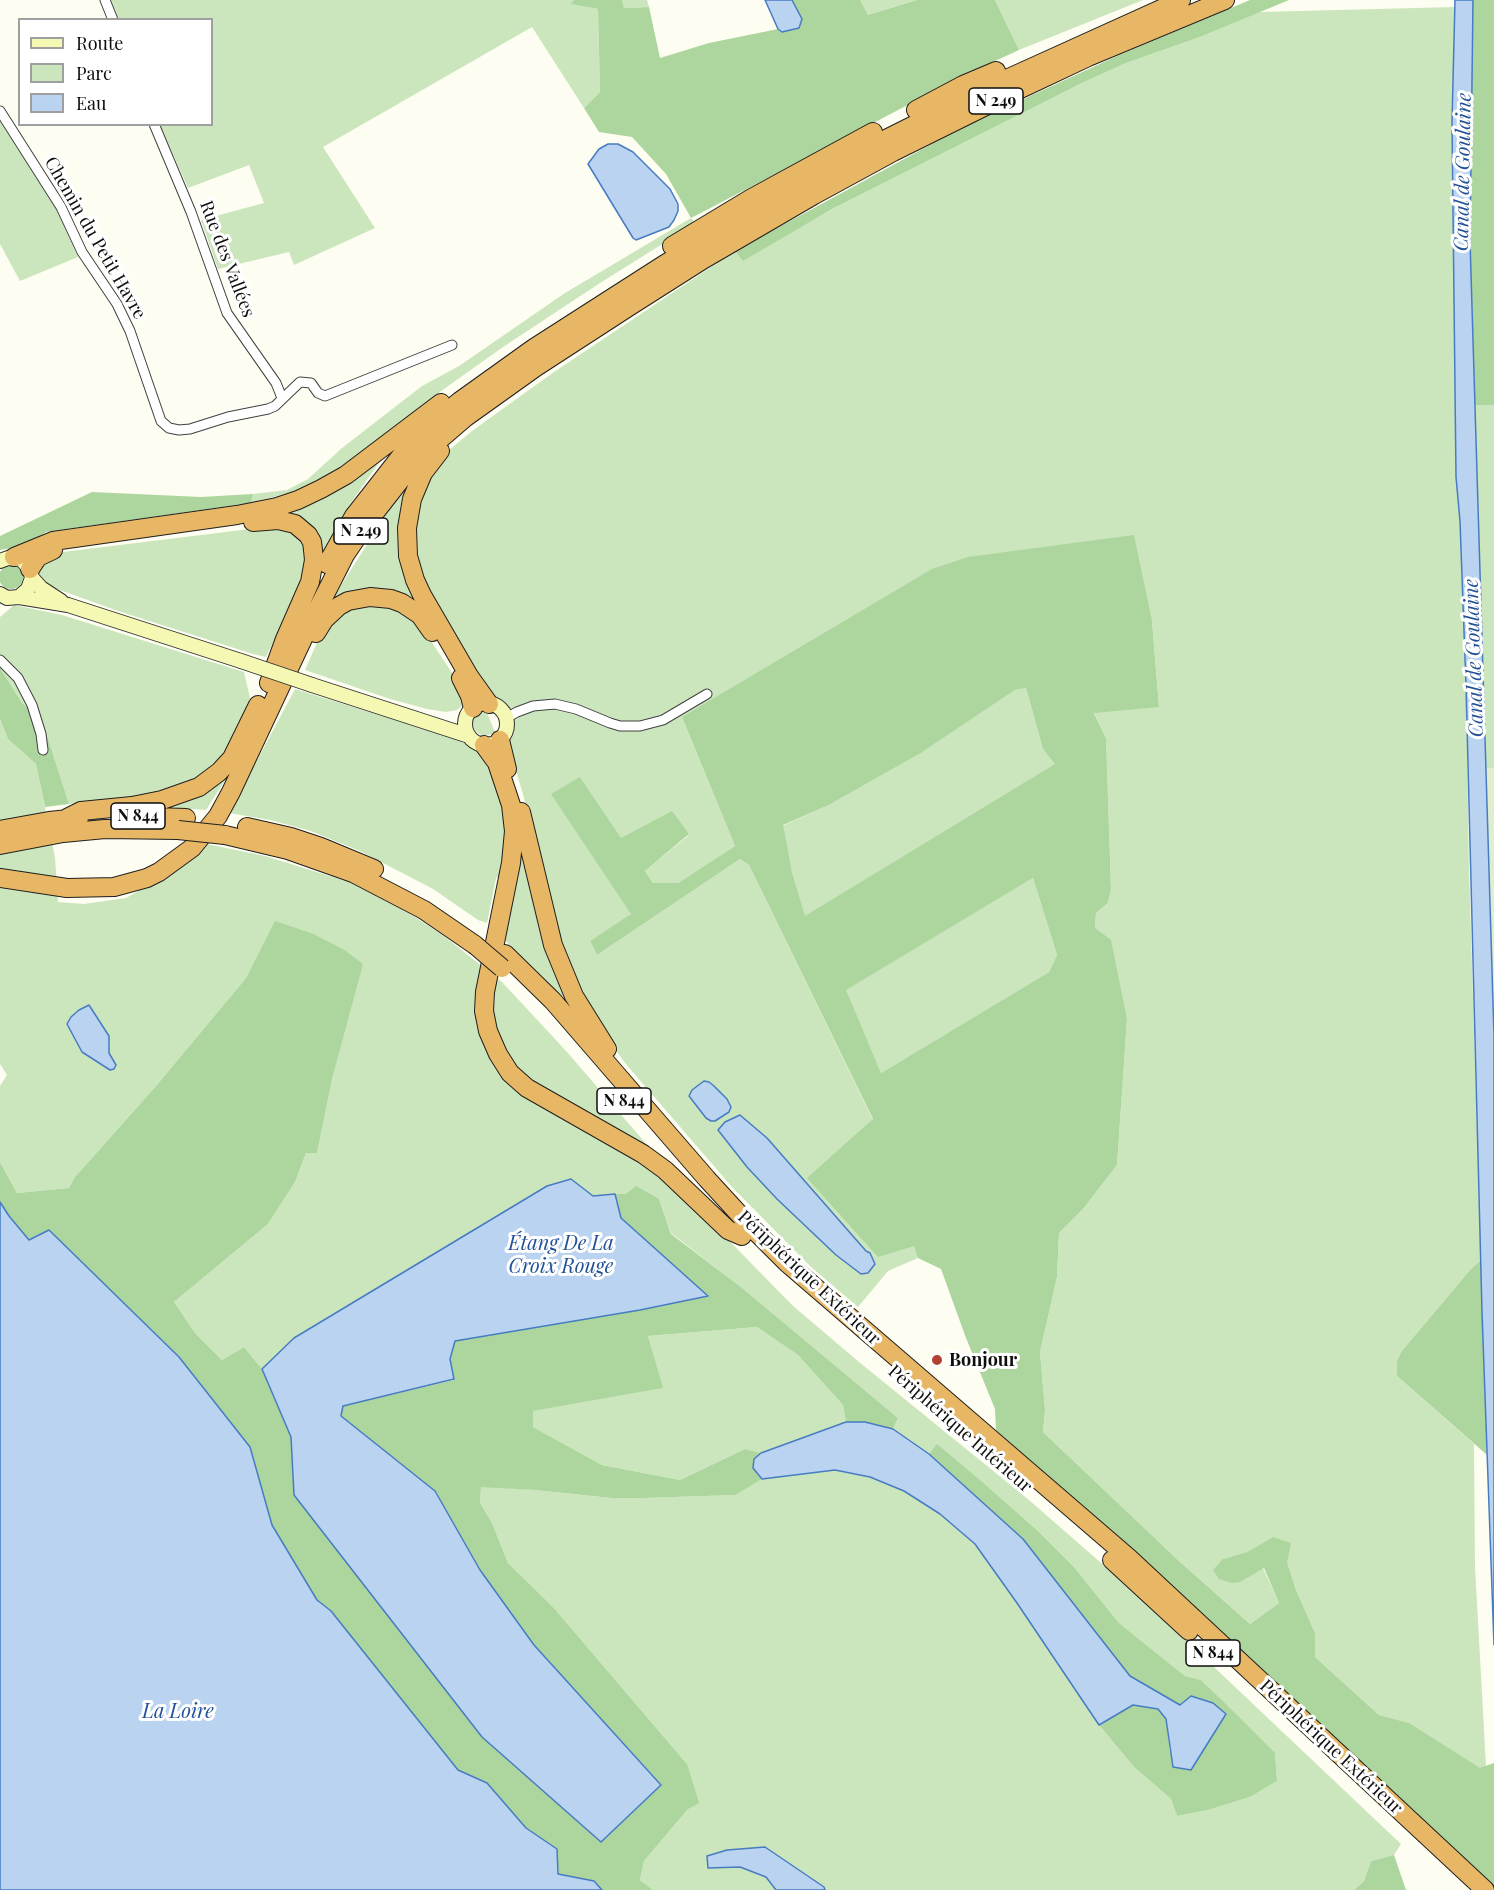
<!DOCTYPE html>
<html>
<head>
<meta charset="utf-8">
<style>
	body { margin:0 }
	#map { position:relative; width:1494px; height:1890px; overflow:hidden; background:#fefdf1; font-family:"Playfair Display",serif }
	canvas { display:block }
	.legend { position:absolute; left:18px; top:18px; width:195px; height:108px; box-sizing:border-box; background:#fff; border:2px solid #9f9f9f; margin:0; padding:8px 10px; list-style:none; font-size:18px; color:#0e0e0e }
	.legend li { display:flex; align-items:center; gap:12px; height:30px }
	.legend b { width:30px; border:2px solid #9f9f9f }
</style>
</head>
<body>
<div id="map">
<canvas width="1494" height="1890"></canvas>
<ul class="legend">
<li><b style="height:8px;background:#f4f8b2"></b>Route</li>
<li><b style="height:16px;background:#cbe6bd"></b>Parc</li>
<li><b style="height:16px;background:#bad3f1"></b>Eau</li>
</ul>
</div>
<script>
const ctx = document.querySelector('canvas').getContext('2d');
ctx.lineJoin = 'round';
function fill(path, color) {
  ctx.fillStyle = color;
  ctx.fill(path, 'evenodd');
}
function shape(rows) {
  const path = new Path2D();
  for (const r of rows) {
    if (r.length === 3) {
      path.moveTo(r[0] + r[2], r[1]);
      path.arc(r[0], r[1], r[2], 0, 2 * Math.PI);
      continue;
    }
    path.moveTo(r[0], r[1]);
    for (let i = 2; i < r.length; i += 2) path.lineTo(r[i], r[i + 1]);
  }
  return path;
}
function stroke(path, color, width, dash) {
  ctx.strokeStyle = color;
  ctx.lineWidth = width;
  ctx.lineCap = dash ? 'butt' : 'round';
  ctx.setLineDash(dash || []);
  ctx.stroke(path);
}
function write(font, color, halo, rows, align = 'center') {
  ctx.font = font + ' "Playfair Display",serif';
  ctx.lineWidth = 6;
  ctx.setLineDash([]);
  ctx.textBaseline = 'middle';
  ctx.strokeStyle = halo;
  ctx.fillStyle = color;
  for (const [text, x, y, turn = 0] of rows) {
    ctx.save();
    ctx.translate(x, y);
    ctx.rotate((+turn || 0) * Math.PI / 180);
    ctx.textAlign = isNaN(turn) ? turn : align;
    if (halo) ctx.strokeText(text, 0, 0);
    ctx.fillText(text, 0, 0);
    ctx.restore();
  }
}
fill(shape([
	[111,0,574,0,572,4,598,9,600,92,584,108,532,27,323,147,375,228,294,265,289,252,218,269,201,220,264,203,249,165,188,188,160,125,212,124,212,20,118,19],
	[622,0,647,0,649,7,624,8],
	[860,0,917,0,868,15],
	[995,0,1143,0,1019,50],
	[1455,7,1452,122,1456,477,1460,521,1466,686,1469,869,1481,1260,1470,1270,1401,1352,1397,1361,1397,1376,1474,1444,1475,1567,1486,1766,1480,1769,1408,1723,1379,1715,1315,1657,1315,1633,1296,1590,1287,1562,1273,1537,1247,1552,1223,1559,1240,1581,1263,1568,1279,1603,1250,1624,1179,1561,1043,1432,1045,1410,1040,1352,1057,1277,1059,1233,1083,1209,1117,1165,1127,1019,1095,928,1096,913,1108,903,1111,889,1106,738,1094,712,1159,706,1152,621,682,717,735,846,678,883,653,883,645,871,689,835,621,839,580,777,631,915,590,941,597,955,740,859,749,865,873,1120,808,1178,915,1246,918,1258,888,1271,858,1307,811,1267,732,1187,625,1063,605,1035,570,971,543,878,523,794,507,742,512,723,507,704,493,694,486,686,443,616,423,629,466,694,464,704,457,710,446,712,427,709,390,699,305,670,322,631,331,601,389,510,412,481,472,431,554,372,735,251,743,260,832,209,1084,82,1126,63,1200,37,1259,12],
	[0,120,57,210,78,257,20,281,0,244],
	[691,218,696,223,600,283,503,347,444,389,341,467,300,490,251,503,253,494,287,490,308,479,342,448,422,386,459,366,565,293],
	[1475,405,1494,405,1494,768,1486,768],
	[380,457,381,460,348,507,321,560,296,597,266,657,253,654,118,611,49,586,39,579,39,569,55,553,258,528],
	[14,605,62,615,244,672,250,698,238,727,223,755,193,780,155,795,69,804,42,720,22,703,0,668,0,617],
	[1026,688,1043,749,1056,764,805,917,792,872,782,826,829,805,921,753,1015,690],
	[295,689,456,739,479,751,490,763,508,822,504,873,496,878,487,923,478,920,433,889,362,852,311,831,270,820,229,813],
	[486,710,495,733,485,736,479,734,474,729,472,723,473,717,478,712],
	[0,719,8,739,36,764,55,857,58,902,84,904,126,898,189,862,207,844,265,856,352,883,415,917,444,936,503,983,567,1052,648,1146,641,1158,707,1218,792,1305,859,1362,1029,1500,1140,1597,1401,1844,1394,1855,1371,1861,1364,1881,1354,1890,825,1890,824,1887,765,1847,707,1856,708,1868,740,1867,766,1877,776,1890,653,1890,640,1880,644,1861,688,1809,687,1764,553,1607,508,1563,492,1523,480,1503,481,1486,535,1490,611,1498,643,1498,736,1495,762,1479,835,1470,870,1477,904,1491,940,1514,975,1544,1017,1603,1099,1725,1134,1767,1171,1799,1177,1816,1208,1810,1250,1797,1277,1781,1275,1754,1201,1680,1185,1676,1119,1623,1074,1567,1038,1531,986,1485,937,1445,929,1454,893,1429,898,1418,741,1287,671,1233,659,1199,615,1194,593,1196,571,1180,547,1186,294,1338,262,1369,244,1347,222,1360,195,1333,174,1302,268,1224,295,1182,306,1153,317,1153,333,1075,343,949,314,934,275,922,246,978,156,1086,75,1177,69,1188,17,1193,0,1162,0,1086,7,1075,0,1064],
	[238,760,206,810,152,806],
	[519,844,579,1017,501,936],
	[1033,878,1057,955,1049,972,881,1073,845,990],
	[757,1327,798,1355,843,1405,846,1422,761,1453,745,1449,680,1480,602,1465,533,1427,532,1411,662,1388,648,1336]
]), '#cbe6bd');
fill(shape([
	[574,0,622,0,624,8,649,7,660,58,709,43,778,29,782,32,802,19,792,0,860,0,868,15,917,0,995,0,1019,50,973,71,691,218,666,174,632,137,599,132,584,108,600,92,598,9,571,4],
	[1250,0,1289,0,1200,37,1126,63,1084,82,832,209,743,261,735,251,963,127,1117,56],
	[1473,0,1494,0,1494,405,1475,405,1470,241],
	[92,492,201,497,253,494,251,503,46,532,27,545,0,550,0,536],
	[1134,535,1152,621,1159,707,1094,713,1106,738,1111,889,1108,903,1096,913,1095,928,1111,940,1127,1019,1117,1165,1083,1209,1059,1233,1057,1277,1040,1352,1045,1410,1043,1432,1179,1561,1250,1624,1279,1603,1264,1568,1240,1582,1232,1583,1219,1579,1213,1570,1223,1559,1247,1552,1273,1537,1291,1543,1287,1562,1296,1590,1315,1633,1315,1657,1379,1715,1409,1723,1480,1768,1494,1763,1494,1887,1420,1817,996,1430,995,1409,966,1338,941,1269,918,1258,914,1246,878,1257,807,1178,873,1119,749,865,740,859,597,955,590,941,631,914,551,794,580,777,621,838,672,811,689,834,645,871,653,883,678,883,735,846,682,717,932,569,968,557],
	[1026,688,1043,749,1055,764,805,916,792,872,783,825,829,805,921,753,1015,690],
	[1033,878,1057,955,1049,972,881,1073,846,990],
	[11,577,12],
	[0,668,22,703,42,720,69,804,45,807,36,764,8,739,0,719],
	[275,921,314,934,343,949,363,964,333,1075,317,1153,306,1153,295,1182,268,1224,174,1302,195,1333,222,1360,244,1347,262,1369,291,1437,294,1495,482,1737,601,1842,661,1784,534,1645,480,1570,435,1491,340,1417,343,1406,454,1380,450,1359,455,1341,640,1310,707,1296,621,1218,615,1194,626,1194,636,1186,659,1199,671,1234,741,1287,898,1418,893,1429,865,1422,846,1422,843,1405,798,1355,757,1327,648,1336,663,1388,533,1411,533,1427,602,1465,680,1480,745,1449,761,1453,754,1459,757,1474,762,1479,736,1495,643,1498,611,1498,535,1490,481,1487,480,1503,492,1523,508,1563,553,1607,687,1764,699,1803,688,1809,644,1861,640,1880,653,1890,602,1890,594,1881,558,1874,557,1849,526,1828,487,1783,458,1770,331,1611,317,1600,272,1525,250,1447,179,1357,49,1230,29,1240,9,1216,0,1202,0,1162,17,1193,69,1188,75,1177,156,1086,246,978],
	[1481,1260,1482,1312,1487,1455,1397,1376,1397,1361,1401,1352,1470,1270],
	[937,1444,986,1485,1038,1531,1074,1567,1119,1623,1185,1676,1201,1680,1235,1713,1275,1753,1277,1781,1250,1797,1208,1810,1177,1816,1171,1799,1134,1767,1099,1725,1133,1705,1158,1709,1166,1719,1170,1753,1180,1705,1130,1676,1023,1539,929,1454],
	[1394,1855,1406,1890,1354,1890,1364,1881,1371,1861]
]), '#add59e');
fill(shape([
	[1486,768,1494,768,1494,1036,1490,888]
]), '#deeece');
const water = shape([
	[765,0,792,0,802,19,799,28,782,32,778,29,765,0],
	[1455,0,1473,0,1470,241,1494,1036,1494,1645,1482,1312,1466,686,1460,521,1456,477,1452,122,1455,0],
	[608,144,618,144,633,152,670,189,678,204,678,211,674,220,669,227,636,240,633,238,588,164,599,149,608,144],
	[89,1005,109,1036,109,1053,116,1065,114,1069,110,1070,82,1052,67,1024,71,1017,79,1010,89,1005],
	[704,1081,709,1082,714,1086,727,1099,731,1107,729,1112,715,1121,711,1121,706,1118,689,1096,692,1090,704,1081],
	[740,1115,767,1138,866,1251,870,1253,875,1264,868,1273,861,1274,836,1255,777,1199,747,1167,718,1130,725,1122,740,1115],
	[571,1179,593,1196,615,1194,621,1218,708,1296,640,1310,455,1341,450,1359,454,1379,343,1406,341,1416,435,1491,480,1570,534,1645,661,1785,601,1842,482,1737,294,1495,291,1437,262,1369,294,1338,547,1186,571,1179],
	[0,1202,9,1216,29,1240,49,1230,179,1357,250,1447,272,1525,317,1600,331,1611,458,1770,487,1783,526,1828,557,1849,558,1874,594,1881,602,1890,0,1890,0,1202],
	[846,1422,865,1422,893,1429,929,1454,1023,1539,1130,1676,1180,1705,1191,1696,1213,1703,1226,1714,1191,1770,1173,1767,1166,1719,1158,1709,1133,1705,1099,1725,1017,1603,975,1544,940,1514,904,1491,870,1477,835,1470,762,1479,753,1468,754,1459,761,1453,846,1422],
	[765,1847,824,1887,825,1890,776,1890,766,1877,740,1867,708,1868,707,1856,727,1850,765,1847]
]);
fill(water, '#bad3f1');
stroke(water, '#477cc2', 1.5);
const street = shape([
	[105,0,113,20],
	[0,111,61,207,82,252,117,304,130,331,161,421,169,428,179,430,190,429,228,417,268,409,275,406,300,382,311,383,318,393,325,396,452,345],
	[154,124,191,212,227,313,276,383,282,398],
	[0,660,18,678,32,705,41,734,43,750],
	[506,718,517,712,533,706,555,704,576,709,610,723,620,726,640,726,663,720,707,694]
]);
const secondary = shape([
	[0,561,8,558,21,559,30,569,32,578,28,589,19,597,7,598,0,594],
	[32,578,41,588,61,601],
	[19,597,68,605,241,661],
	[312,685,469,736],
	[486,724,21]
]);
const highway = shape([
	[916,110,963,85,996,71],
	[672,246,750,199,873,132],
	[440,451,423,473,412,499,407,528,408,556,415,580,422,595,469,676,489,704],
	[253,522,278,520,295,524,308,535,312,542,313,550,314,560,310,582,285,639,269,683],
	[14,557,53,541,237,515,277,507,298,500,321,489,346,475,441,403],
	[327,564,354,516,404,452,436,421,460,401,534,348,665,264,801,185,886,139,1002,81,1181,0],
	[30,569,38,557,53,550],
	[316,633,324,620,339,606,348,601,370,597,391,599,402,603,420,615,432,632],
	[461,678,470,696,473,708],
	[500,740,507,769],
	[484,745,497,763,511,805,514,831,511,863,485,992,484,1011,488,1031,498,1054,510,1073,527,1088,643,1154,665,1170,728,1230,742,1236],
	[521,812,553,945,574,996,607,1049],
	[125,816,186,818],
	[67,818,81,811,132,806,162,800,199,787,219,772,232,758,258,705],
	[247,827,291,837,321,847,374,869],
	[0,830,49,821,79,818],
	[225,835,288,850,353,873,424,910,475,945],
	[0,845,63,833,105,829,178,830],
	[0,878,67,888,114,887,147,878,159,872,192,848,218,816,231,792,308,628,345,555,366,524,402,478,423,454,466,417,536,367,630,306,704,259,814,195,893,152,1016,91,1088,57,1225,0],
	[505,954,553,1001,707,1179,751,1227,787,1263,1129,1558,1485,1890],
	[1112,1560,1189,1631]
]);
stroke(street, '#414141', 11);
stroke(secondary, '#303030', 16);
stroke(highway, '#1f1f1f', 20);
stroke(street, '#fff', 9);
stroke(secondary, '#f4f8b2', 14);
stroke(highway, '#e8b765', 18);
const secondaryBridge = shape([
	[241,661,312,685]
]);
const highwayBridge = shape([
	[178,830,225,835],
	[475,945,502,968]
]);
stroke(secondaryBridge, '#303030', 16, []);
stroke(highwayBridge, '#1f1f1f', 20, []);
stroke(secondaryBridge, '#f4f8b2', 14);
stroke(highwayBridge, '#e8b765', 18);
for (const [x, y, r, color] of [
	[937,1360,6,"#b34132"]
]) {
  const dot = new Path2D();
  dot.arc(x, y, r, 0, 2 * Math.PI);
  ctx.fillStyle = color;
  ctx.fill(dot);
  stroke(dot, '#fff', 2);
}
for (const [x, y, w] of [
	[996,101,54],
	[361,531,54],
	[138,816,54],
	[624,1101,54],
	[1213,1653,54]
]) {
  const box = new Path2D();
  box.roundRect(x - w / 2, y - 13, w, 26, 4.5);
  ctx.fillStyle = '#fff';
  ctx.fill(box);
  stroke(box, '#0e0e0e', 1.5);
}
write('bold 16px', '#0e0e0e', null, [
	["N 249",996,101],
	["N 249",361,531],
	["N 844",138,816],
	["N 844",624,1101],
	["N 844",1213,1653]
]);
write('18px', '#0e0e0e', '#fff', [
	["Chemin du Petit Havre",95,238,60],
	["Rue des Vallées",227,259,69],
	["Périphérique Extérieur",809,1278,43],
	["Périphérique Intérieur",960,1429,41],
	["Périphérique Extérieur",1331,1747,43]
]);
write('bold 18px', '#0e0e0e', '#fff', [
	["Bonjour",949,1360]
], 'left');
write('italic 20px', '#215097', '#fff', [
	["Canal de Goulaine",1463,172,-89],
	["Canal de Goulaine",1474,658,-92],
	["Étang De La",561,1244],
	["Croix Rouge",561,1267],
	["La Loire",178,1712]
]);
</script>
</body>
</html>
